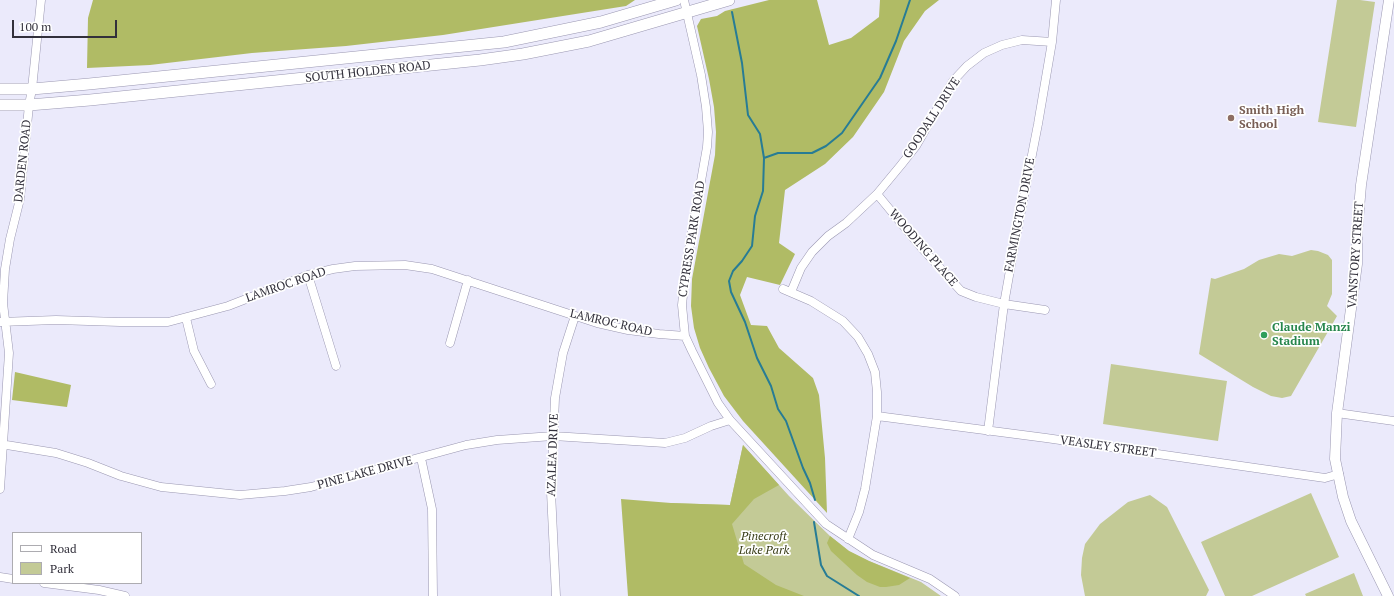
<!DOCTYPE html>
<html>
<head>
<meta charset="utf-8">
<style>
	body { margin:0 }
	#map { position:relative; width:1394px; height:596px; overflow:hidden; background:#ebeafb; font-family:"PT Serif",serif }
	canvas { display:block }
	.legend { position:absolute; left:12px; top:532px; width:130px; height:52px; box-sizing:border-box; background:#fff; border:1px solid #adacb1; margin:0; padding:5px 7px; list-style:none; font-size:12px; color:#32303b }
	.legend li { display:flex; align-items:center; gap:8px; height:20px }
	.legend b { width:20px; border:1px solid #adacb1 }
	.scale { position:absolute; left:12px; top:20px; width:105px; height:18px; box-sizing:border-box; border:2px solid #32303b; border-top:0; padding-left:5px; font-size:12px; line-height:14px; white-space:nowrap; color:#32303b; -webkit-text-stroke:3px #fff; paint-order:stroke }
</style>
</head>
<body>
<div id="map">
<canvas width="1394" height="596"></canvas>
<ul class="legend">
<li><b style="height:5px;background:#fff"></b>Road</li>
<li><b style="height:11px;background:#c3ca96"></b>Park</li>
</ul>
<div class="scale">100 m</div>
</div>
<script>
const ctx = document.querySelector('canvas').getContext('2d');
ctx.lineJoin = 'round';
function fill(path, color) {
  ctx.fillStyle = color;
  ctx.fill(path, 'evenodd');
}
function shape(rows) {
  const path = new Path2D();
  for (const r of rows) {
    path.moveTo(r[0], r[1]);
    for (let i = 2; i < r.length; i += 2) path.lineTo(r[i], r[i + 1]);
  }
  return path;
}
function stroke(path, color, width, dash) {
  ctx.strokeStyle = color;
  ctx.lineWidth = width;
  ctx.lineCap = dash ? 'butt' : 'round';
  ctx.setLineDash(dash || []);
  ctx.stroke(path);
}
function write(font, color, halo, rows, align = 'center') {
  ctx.font = font + ' "PT Serif",serif';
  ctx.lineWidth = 3.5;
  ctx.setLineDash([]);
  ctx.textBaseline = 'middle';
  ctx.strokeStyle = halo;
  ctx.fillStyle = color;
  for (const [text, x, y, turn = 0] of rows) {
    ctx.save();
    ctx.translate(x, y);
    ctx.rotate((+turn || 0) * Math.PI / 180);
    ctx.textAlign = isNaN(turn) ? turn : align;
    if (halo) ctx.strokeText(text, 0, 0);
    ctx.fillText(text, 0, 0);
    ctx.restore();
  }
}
fill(shape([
	[1337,0,1360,0,1375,2,1356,127,1318,122],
	[1311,250,1318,251,1328,255,1332,260,1332,294,1327,306,1337,316,1291,396,1282,398,1271,396,1253,387,1199,354,1211,278,1215,279,1244,269,1259,260,1279,254,1292,256],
	[1111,364,1227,381,1218,441,1103,424],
	[743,445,789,496,830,536,849,551,869,561,921,582,941,596,675,596,671,503,730,505],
	[1311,493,1339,557,1252,596,1225,596,1201,542],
	[1150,495,1167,507,1209,590,1206,596,1085,596,1081,575,1082,558,1085,544,1100,524,1128,502],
	[1354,573,1363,596,1306,596,1305,594]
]), '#c3ca96');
fill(shape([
	[93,0,635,0,626,6,443,35,346,46,252,53,150,65,87,68,88,18],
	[769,0,817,0,829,45,851,38,879,17,880,0,939,0,925,11,904,41,884,92,853,137,825,164,785,190,779,243,795,254,780,285,747,277,740,295,751,325,767,326,779,348,813,378,819,395,825,458,827,513,743,421,724,396,709,368,700,348,694,328,691,306,692,279,715,155,716,132,714,107,709,79,697,26,701,19,717,16,725,11],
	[15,372,71,385,67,407,12,400],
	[743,445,779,485,754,499,732,524,744,564,776,585,804,596,628,596,621,499,671,503,730,505],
	[830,536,849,551,869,561,910,578,899,585,886,587,880,587,867,582,857,575,831,551,827,543]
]), '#b0bb65');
stroke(shape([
	[732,12,742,63,748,115,760,134,764,158,763,191,755,216,752,246,742,261,733,271,729,281,731,292,745,322,757,358,771,386,778,409,786,421,803,468,810,483,815,500],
	[764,158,778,153,812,153,826,146,842,133,880,78,896,41,910,0],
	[814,522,821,565,827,576,859,596]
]), '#277c95', 2);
const minor = shape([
	[684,0,701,75,706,107,708,132,707,147,686,266,682,305,685,336,692,351,718,403,730,420,826,524,873,555,930,579,955,596],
	[877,194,920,246,961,291,976,297,1004,304,1045,310],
	[308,275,336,366],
	[783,289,811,301,843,321,858,337,868,354,875,372,877,392,877,416,865,489,859,512,848,539],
	[791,292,801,268,812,252,828,236,846,223,877,194,901,165,916,146,953,81,967,66,984,53,1002,45,1022,40,1052,42],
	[186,318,194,351,211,384],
	[0,322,56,320,120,322,168,322,228,306,308,275,333,269,355,266,405,265,432,269,597,323,628,330,659,334,685,336],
	[450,343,468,280],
	[1337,413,1394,421],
	[877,416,1046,438,1325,478,1339,474],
	[988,431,1004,304,1015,242,1038,124,1052,42,1056,0],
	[0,444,56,453,88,463,121,476,161,487,240,495,285,491,311,487,466,445,497,440,553,436,665,443,685,438,711,426,730,420],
	[421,458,432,509,433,596],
	[0,489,9,353,3,303,5,269,10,239,20,199,29,105,32,89,41,0],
	[0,577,13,579],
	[44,583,99,590,125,596],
	[556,596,551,492,555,398,563,353,575,316]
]);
const tertiary = shape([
	[1388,596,1351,521,1343,497,1335,459,1337,413,1357,264,1357,233,1361,185,1389,0]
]);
const secondary = shape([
	[0,89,32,89,89,84,504,42,601,22,676,0],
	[0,105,29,105,90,100,480,60,523,54,589,41,729,0]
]);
stroke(minor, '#9a97b1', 9);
stroke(tertiary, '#9a97b1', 11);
stroke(secondary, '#9a97b1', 12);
stroke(minor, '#fff', 8);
stroke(tertiary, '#fff', 10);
stroke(secondary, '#fff', 11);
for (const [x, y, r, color] of [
	[1231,118,4,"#8d6e63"],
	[1264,335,4,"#2e9e5b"]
]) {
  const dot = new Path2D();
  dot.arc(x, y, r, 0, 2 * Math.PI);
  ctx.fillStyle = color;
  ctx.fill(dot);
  stroke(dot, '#fff', 1.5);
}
write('12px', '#32303b', '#fff', [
	["SOUTH HOLDEN ROAD",368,72,-6],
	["GOODALL DRIVE",932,118,-57],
	["DARDEN ROAD",23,161,-84],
	["FARMINGTON DRIVE",1020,215,-79],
	["CYPRESS PARK ROAD",692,239,-81],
	["WOODING PLACE",923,248,49],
	["VANSTORY STREET",1356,255,-86],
	["LAMROC ROAD",286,285,-19],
	["LAMROC ROAD",611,323,13],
	["VEASLEY STREET",1108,447,8],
	["AZALEA DRIVE",553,455,-88],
	["PINE LAKE DRIVE",365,473,-15]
]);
write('bold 12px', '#785e54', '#fff', [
	["Smith High",1239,111],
	["School",1239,125]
], 'left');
write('bold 12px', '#27864d', '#fff', [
	["Claude Manzi",1272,328],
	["Stadium",1272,342]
], 'left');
write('italic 12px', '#3a3e19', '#fff', [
	["Pinecroft",764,537],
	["Lake Park",764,551]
]);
</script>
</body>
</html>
